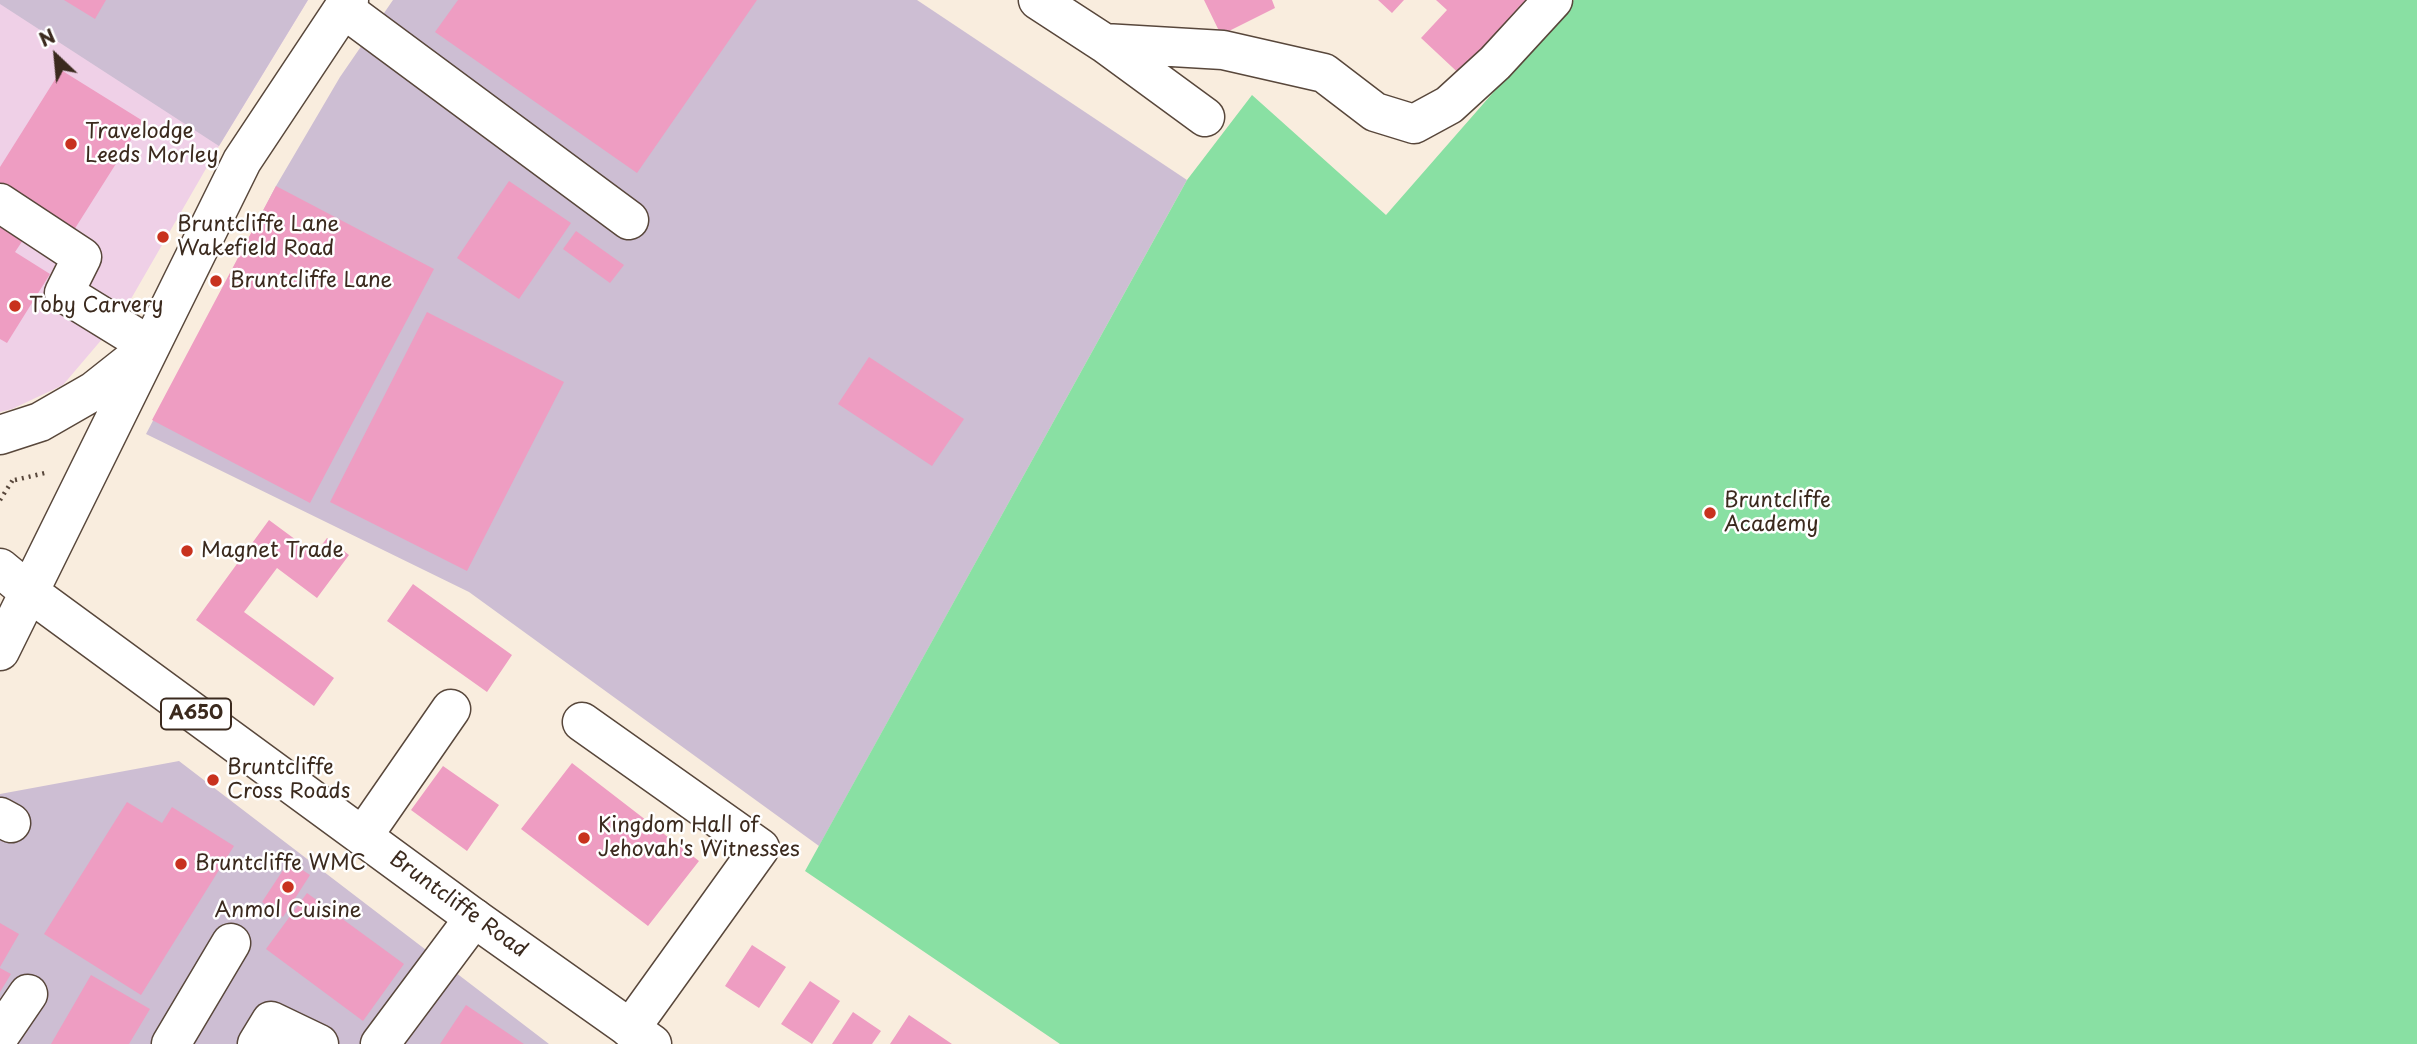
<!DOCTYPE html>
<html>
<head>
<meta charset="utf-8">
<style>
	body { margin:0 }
	#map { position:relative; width:2417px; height:1044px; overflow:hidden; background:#f9edde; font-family:"Playpen Sans",sans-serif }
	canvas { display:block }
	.north { position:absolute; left:21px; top:21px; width:70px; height:70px; -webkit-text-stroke:5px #fff; paint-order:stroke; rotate:334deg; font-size:19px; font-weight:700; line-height:28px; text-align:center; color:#3b2a1e }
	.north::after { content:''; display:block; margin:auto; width:24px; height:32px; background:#3b2a1e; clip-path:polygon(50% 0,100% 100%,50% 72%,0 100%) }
</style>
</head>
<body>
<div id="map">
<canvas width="2417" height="1044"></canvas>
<div class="north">N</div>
</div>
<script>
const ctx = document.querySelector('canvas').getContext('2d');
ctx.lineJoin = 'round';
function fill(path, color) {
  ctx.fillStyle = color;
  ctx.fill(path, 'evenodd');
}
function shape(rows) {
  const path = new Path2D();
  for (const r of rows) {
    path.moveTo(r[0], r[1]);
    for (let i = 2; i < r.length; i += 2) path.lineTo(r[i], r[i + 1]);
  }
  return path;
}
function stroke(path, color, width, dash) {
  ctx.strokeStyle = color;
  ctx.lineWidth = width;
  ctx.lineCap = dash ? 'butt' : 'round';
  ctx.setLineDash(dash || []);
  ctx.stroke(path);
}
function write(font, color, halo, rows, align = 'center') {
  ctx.font = font + ' "Playpen Sans",sans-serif';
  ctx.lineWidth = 5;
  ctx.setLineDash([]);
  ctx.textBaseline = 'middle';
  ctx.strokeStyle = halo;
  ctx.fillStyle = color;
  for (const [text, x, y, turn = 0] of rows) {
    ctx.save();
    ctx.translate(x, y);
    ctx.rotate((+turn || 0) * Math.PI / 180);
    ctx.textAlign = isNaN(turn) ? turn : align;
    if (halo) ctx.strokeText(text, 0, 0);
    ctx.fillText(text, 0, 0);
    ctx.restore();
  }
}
fill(shape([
	[0,0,308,0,219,146,120,318,63,385,12,409,0,412]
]), '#efd0e7');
fill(shape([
	[0,0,308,0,219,146,0,4],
	[393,0,917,0,1187,180,819,846,469,592,146,434,276,186,340,77],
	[179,761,549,1044,0,1044,0,794]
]), '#cdbed3');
fill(shape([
	[1574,0,2417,0,2417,1044,1060,1044,805,871,1187,180,1252,95,1386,215]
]), '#89e0a3');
fill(shape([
	[64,0,106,0,95,19],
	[458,0,757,0,637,173,435,32],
	[1204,0,1272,0,1275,8,1221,35],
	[1378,0,1404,0,1392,13],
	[1436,0,1543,0,1467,81,1421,38,1447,10],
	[61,70,143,121,74,230,0,184,0,167],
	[509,181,571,223,519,299,457,258],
	[276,186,434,269,310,503,152,420],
	[0,227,23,240,15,252,50,274,7,343,0,339],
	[576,231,624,265,610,283,563,249],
	[427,312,564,382,467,571,330,502],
	[869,357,964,419,932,466,838,404],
	[269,520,315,554,327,538,349,555,317,598,277,568,244,612,334,678,314,706,196,620],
	[413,584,512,655,487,692,387,621],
	[572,763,699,861,648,926,521,829],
	[443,766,499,805,467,851,411,810],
	[127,802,162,823,172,807,234,846,141,995,44,934],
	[289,861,310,875,283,917,262,902],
	[307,893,404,964,363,1021,266,949],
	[0,923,19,934,0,967],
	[752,945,786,967,759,1008,725,986],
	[0,968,11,974,0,992],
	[91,975,150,1009,129,1044,51,1044],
	[810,981,840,1001,812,1044,781,1024],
	[466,1005,524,1044,440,1044],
	[853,1012,881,1031,872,1044,832,1044],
	[909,1015,952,1044,890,1044]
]), '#ee9dc2');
const minor = shape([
	[1038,0,1104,43,1205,117],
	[344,9,629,220],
	[1104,43,1223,50,1324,73,1375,112,1414,124,1449,105,1495,63,1553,0],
	[0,203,82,257,64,293,150,346],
	[582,722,760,848,630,1029],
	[0,817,11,823],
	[363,836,451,709],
	[0,1035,28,994],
	[171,1044,231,943],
	[257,1044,271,1021,319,1044],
	[380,1044,474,918]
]);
const major = shape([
	[0,435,40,422,94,391,142,353],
	[0,568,29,592,474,918,652,1044],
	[0,651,242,161,349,0]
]);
stroke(minor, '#58473b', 41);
stroke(major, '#58473b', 41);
stroke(shape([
	[15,480,45,473],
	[0,500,14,478]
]), '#58473b', 4.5, [2, 5]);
stroke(minor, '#fff', 38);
stroke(major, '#fff', 38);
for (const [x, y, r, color] of [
	[71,144,7,"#c8321e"],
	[163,237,7,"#c8321e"],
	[216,281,7,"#c8321e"],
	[15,306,7,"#c8321e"],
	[1710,513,7,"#c8321e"],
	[187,551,7,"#c8321e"],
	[213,780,7,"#c8321e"],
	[584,838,7,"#c8321e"],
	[181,864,7,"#c8321e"],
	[288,887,7,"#c8321e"]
]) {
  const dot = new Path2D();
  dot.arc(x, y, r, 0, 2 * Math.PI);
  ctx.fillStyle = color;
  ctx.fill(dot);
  stroke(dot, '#fff', 2.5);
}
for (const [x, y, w] of [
	[196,714,70]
]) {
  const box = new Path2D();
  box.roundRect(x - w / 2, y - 15.5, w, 31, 5);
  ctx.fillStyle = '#fff';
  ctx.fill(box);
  stroke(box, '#3b2a1e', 2);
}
write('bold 19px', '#3b2a1e', null, [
	["A650",196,714]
]);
write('21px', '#3b2a1e', '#fff', [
	["Travelodge",85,132],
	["Leeds Morley",85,156],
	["Bruntcliffe Lane",177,225],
	["Wakefield Road",177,249],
	["Bruntcliffe Lane",230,281],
	["Toby Carvery",29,306],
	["Bruntcliffe",1724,501],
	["Academy",1724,525],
	["Magnet Trade",201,551],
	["Bruntcliffe",227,768],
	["Cross Roads",227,792],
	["Kingdom Hall of",598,826],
	["Jehovah's Witnesses",598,850],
	["Bruntcliffe WMC",195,864],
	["Anmol Cuisine",288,911,"center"]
], 'left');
write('21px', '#3b2a1e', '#fff', [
	["Bruntcliffe Road",458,905,36]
]);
</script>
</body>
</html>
